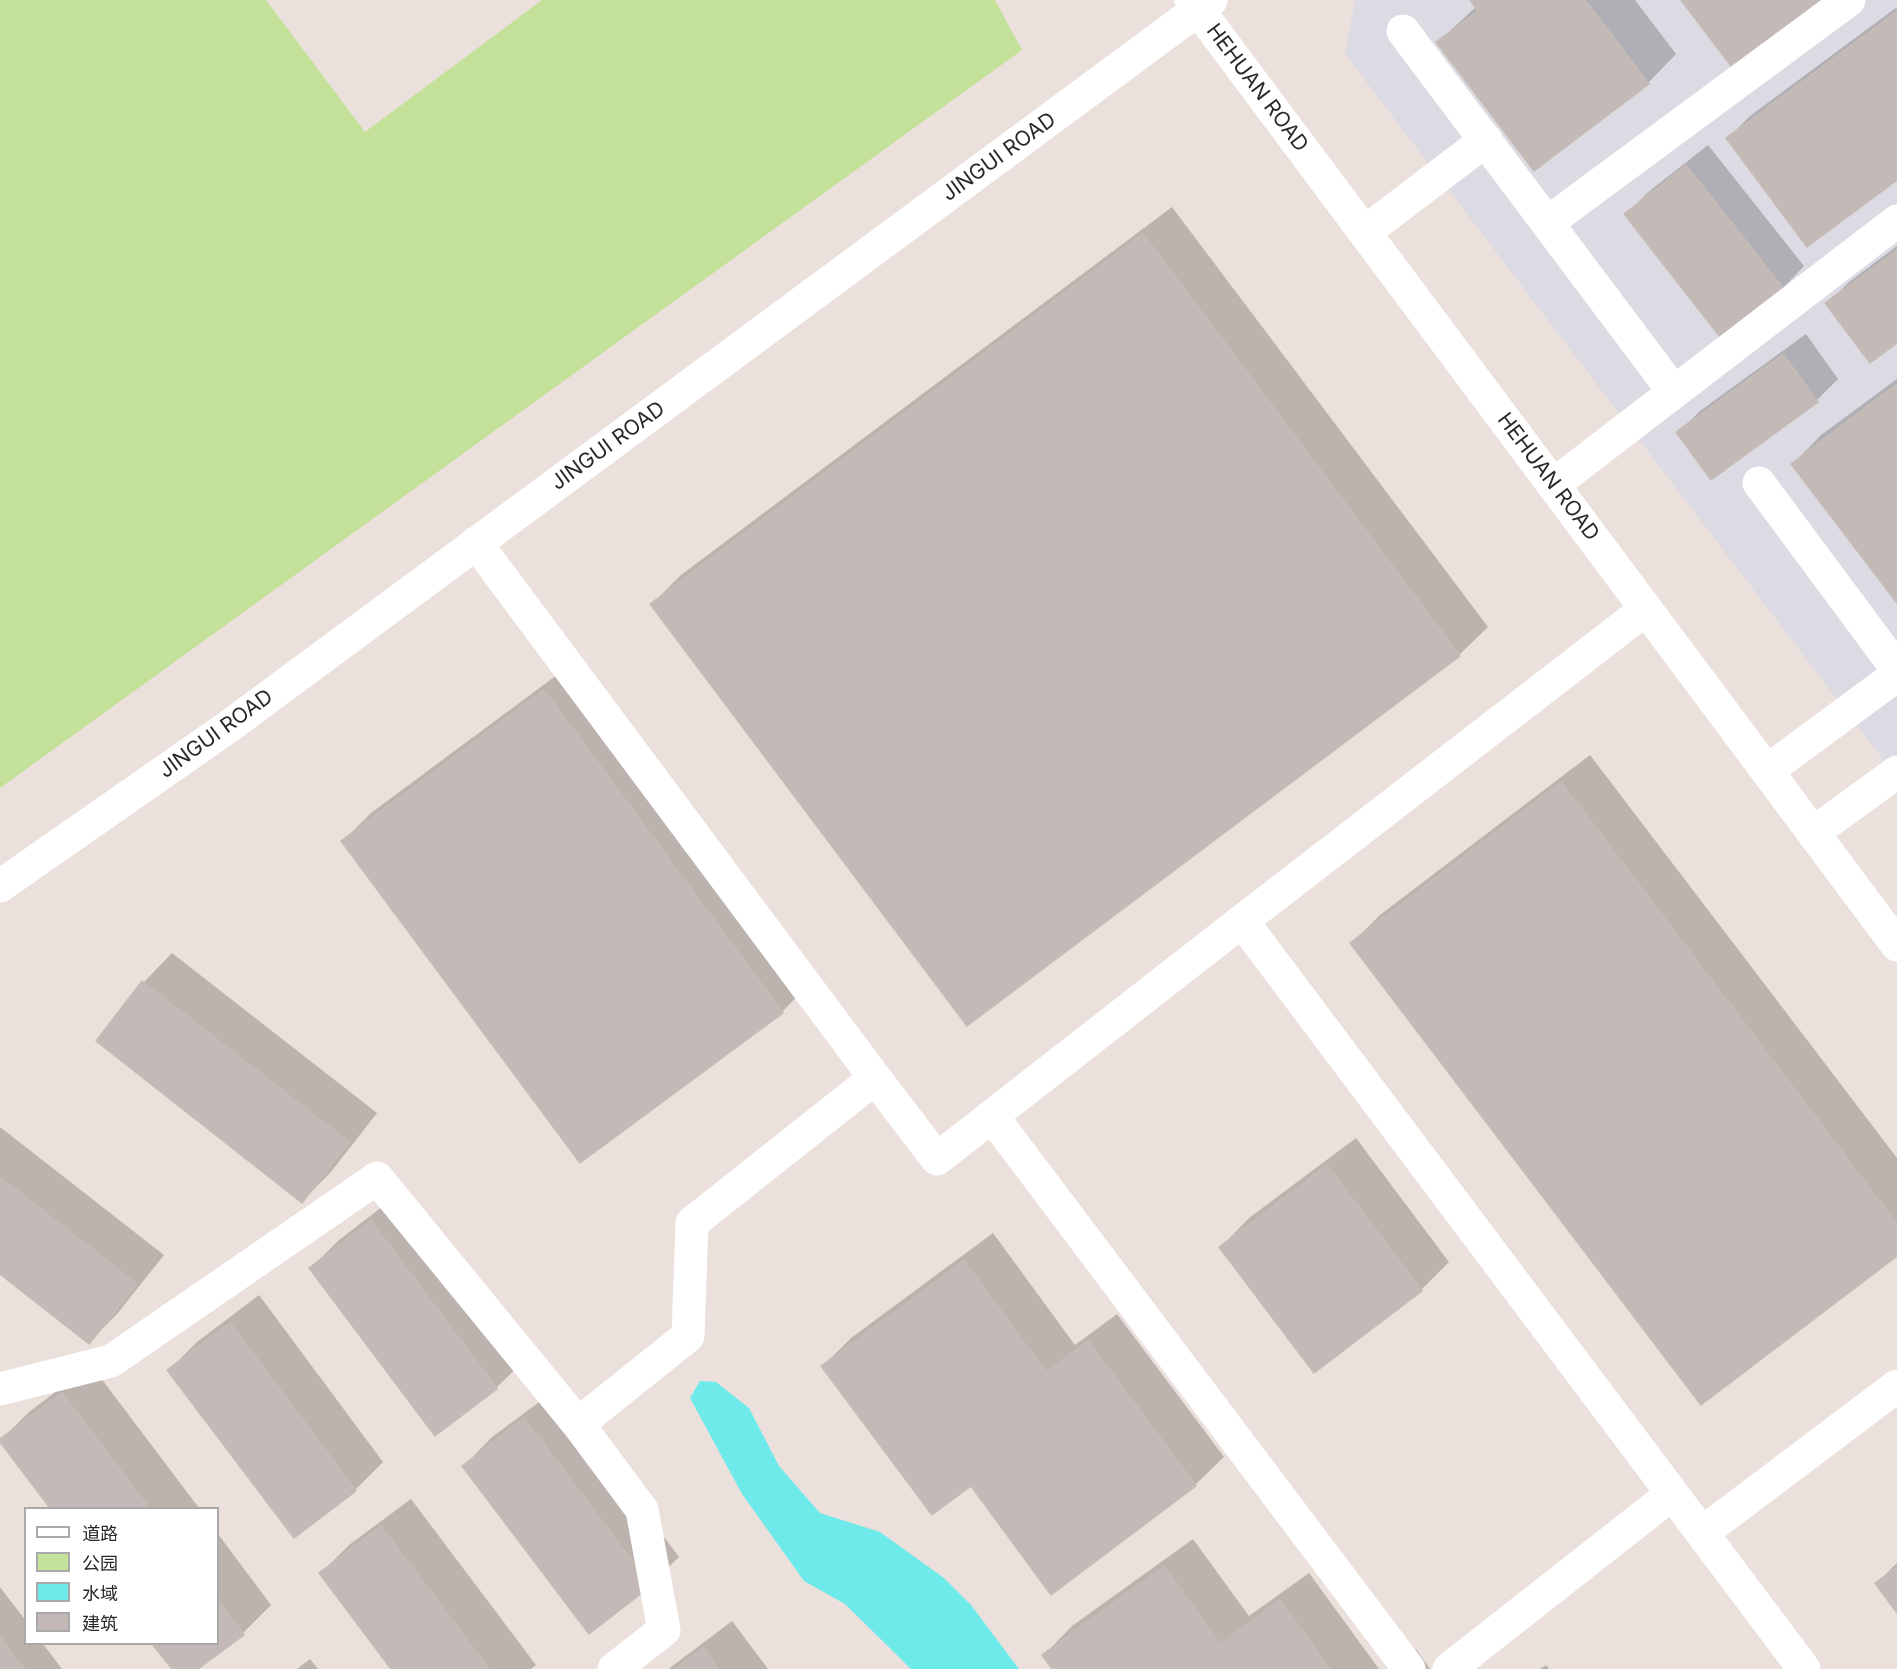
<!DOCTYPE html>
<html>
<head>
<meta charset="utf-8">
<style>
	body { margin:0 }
	#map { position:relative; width:1897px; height:1669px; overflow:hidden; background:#ebe0db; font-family:Inter,"Noto Sans SC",sans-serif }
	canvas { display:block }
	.legend { position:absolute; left:24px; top:1507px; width:195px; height:138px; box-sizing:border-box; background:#fff; border:2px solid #a9a9a9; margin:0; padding:8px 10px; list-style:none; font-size:18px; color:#292929 }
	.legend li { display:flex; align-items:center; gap:12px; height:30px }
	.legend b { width:30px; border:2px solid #a9a9a9 }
</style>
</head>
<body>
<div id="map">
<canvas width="1897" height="1669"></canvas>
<ul class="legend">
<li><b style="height:8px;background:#fff"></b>道路</li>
<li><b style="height:16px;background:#c3e198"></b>公园</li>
<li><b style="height:16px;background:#6feaeb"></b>水域</li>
<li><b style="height:16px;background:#c3bab8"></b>建筑</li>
</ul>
</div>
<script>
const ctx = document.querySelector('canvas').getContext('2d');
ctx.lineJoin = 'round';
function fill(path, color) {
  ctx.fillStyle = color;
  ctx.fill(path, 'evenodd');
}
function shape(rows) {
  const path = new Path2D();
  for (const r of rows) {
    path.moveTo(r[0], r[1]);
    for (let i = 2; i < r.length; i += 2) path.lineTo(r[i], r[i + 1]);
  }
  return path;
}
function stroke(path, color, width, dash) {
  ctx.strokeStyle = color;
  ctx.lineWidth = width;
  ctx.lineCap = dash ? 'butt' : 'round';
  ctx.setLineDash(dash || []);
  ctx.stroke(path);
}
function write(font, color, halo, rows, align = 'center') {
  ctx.font = font + ' Inter,sans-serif';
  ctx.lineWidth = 4.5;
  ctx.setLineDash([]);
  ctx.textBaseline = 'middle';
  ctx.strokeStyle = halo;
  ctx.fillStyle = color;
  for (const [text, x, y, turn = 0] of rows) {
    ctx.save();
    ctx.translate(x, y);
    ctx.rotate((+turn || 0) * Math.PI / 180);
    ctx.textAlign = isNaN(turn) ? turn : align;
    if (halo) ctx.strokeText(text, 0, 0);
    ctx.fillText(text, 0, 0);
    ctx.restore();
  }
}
fill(shape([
	[1355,0,1897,0,1897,778,1345,54]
]), '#dcdbe3');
fill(shape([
	[0,0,266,0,365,132,542,0,995,0,1022,50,0,788]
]), '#c3e198');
fill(shape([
	[700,1381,716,1382,749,1408,779,1466,820,1513,880,1532,944,1578,971,1605,1019,1669,911,1669,845,1604,804,1581,742,1494,690,1398]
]), '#6feaeb');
fill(shape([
	[1472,0,1635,0,1676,54,1648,83,1438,42,1477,6],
	[1897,7,1897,178,1728,138,1750,116],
	[1708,145,1804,266,1783,288,1626,215,1647,193],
	[1172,207,1488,627,1459,655,652,604,681,575],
	[1897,246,1897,341,1827,304,1849,282],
	[1806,334,1838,379,1817,400,1678,433,1700,411],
	[1897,379,1897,601,1793,464,1821,435],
	[573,663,810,983,782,1012,343,841,371,813],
	[1590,755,1897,1158,1897,1254,1352,943,1380,915],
	[172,953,377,1113,330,1173,302,1201,98,1041,144,982],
	[0,1127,164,1255,117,1314,89,1342,0,1273],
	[1356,1138,1449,1262,1421,1290,1221,1247,1249,1218],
	[400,1193,525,1360,496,1388,435,1434,311,1268,339,1240],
	[993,1233,1075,1345,1117,1314,1224,1457,1195,1485,971,1484,823,1366,851,1338],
	[259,1295,383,1462,355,1490,169,1370,197,1342],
	[91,1365,199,1508,52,1508,1,1440,29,1412],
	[554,1391,679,1557,650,1585,464,1466,492,1437],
	[411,1499,536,1665,531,1669,393,1669,321,1573,349,1545],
	[218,1534,271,1605,243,1633,196,1669,174,1669,154,1644,218,1644],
	[1193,1539,1249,1616,1309,1573,1379,1669,1054,1669,1044,1655,1072,1626],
	[1897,1563,1897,1610,1877,1583],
	[0,1587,26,1621,26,1644,43,1644,62,1669,0,1669],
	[732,1621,768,1669,669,1669,671,1667],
	[1416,1649,1430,1669,1389,1669],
	[310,1659,318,1669,297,1669],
	[1546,1665,1549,1669,1540,1669]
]), '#0003');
const building = shape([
	[1470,0,1585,0,1649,84,1534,171,1436,42,1478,11,1470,0],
	[1681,0,1821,0,1731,66,1681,0],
	[1897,11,1897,180,1807,247,1726,138,1897,11],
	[1686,165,1784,289,1721,338,1624,214,1686,165],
	[1143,234,1460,656,967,1026,650,604,1143,234],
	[1897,250,1897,343,1870,363,1825,303,1897,250],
	[1783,354,1818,402,1711,480,1676,432,1783,354],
	[1897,384,1897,423,1878,398,1897,384],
	[1878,398,1897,423,1897,603,1791,464,1878,398],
	[544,690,783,1013,580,1163,341,841,544,690],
	[1561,782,1897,1224,1897,1256,1701,1405,1350,943,1561,782],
	[142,981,349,1142,302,1203,96,1041,142,981],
	[1327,1165,1422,1291,1314,1373,1219,1247,1327,1165],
	[0,1177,137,1284,89,1344,0,1274,0,1177],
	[371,1221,497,1389,435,1436,309,1268,371,1221],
	[964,1261,1046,1372,1088,1341,1196,1486,1051,1595,971,1486,932,1515,821,1366,964,1261],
	[230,1323,356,1491,294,1538,167,1370,230,1323],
	[62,1393,149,1508,50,1508,0,1442,0,1439,62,1393],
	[524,1418,651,1586,589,1634,462,1466,524,1418],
	[381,1526,489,1669,391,1669,319,1573,381,1526],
	[1164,1566,1220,1644,1280,1600,1330,1669,1052,1669,1042,1655,1164,1566],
	[1897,1567,1897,1613,1875,1583,1897,1567],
	[218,1599,244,1635,198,1669,172,1669,152,1644,218,1644,218,1599],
	[0,1637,24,1669,0,1669,0,1637],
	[703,1648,718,1669,675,1669,703,1648]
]);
fill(building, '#c3bab8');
stroke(building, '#c6bbb5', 1.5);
stroke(shape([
	[1191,0,1897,945],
	[1403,31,1674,392],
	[1547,223,1849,0],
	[1365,232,1486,140],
	[1759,483,1897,669],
	[1553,485,1897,221],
	[476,543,875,1078,692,1223,688,1336,578,1424,642,1510,664,1630,614,1669],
	[1646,609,1242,921,1804,1669],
	[1767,771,1897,675],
	[1813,833,1897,772],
	[0,886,228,727,1211,0],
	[1242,921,992,1116,1409,1669],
	[875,1078,937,1159,992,1116],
	[0,1389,111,1361,377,1178,578,1424],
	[1702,1533,1897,1386],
	[1449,1669,1672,1494]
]), '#fff', 33);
write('21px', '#292929', '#fff', [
	["HEHUAN ROAD",1257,88,53],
	["JINGUI ROAD",999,157,-36],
	["JINGUI ROAD",608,446,-36],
	["HEHUAN ROAD",1548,477,53],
	["JINGUI ROAD",216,734,-36]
]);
</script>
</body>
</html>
